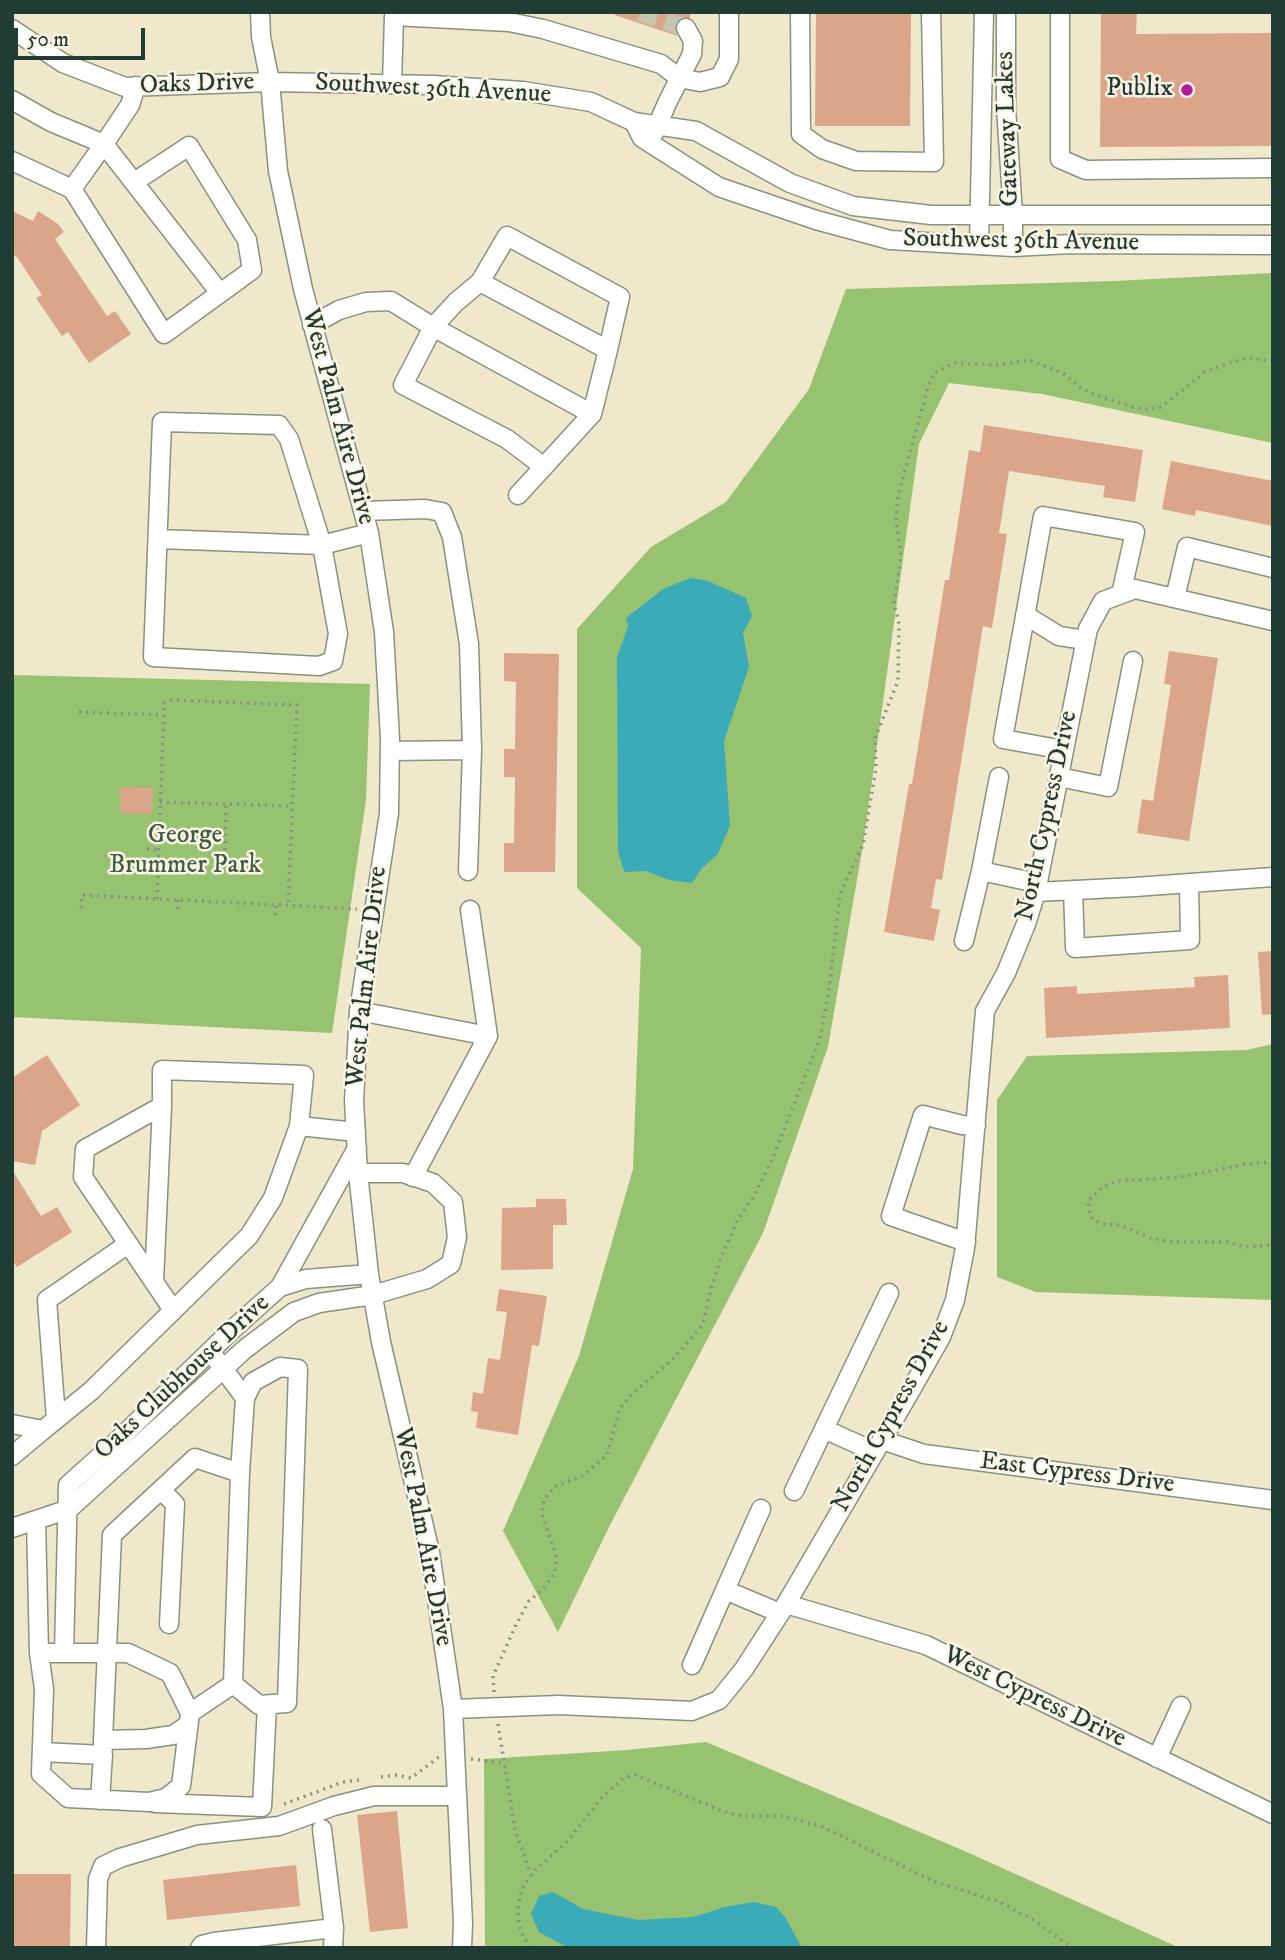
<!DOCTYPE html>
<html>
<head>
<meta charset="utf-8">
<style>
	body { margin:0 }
	#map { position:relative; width:1285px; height:1960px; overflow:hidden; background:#efe8cb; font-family:"IM FELL DW Pica",serif }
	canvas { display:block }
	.frame { position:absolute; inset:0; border:14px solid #1f3d34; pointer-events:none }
	.scale { position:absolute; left:14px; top:28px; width:131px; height:32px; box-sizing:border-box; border:4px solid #1f3d34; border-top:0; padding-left:9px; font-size:21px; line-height:24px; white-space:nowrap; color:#1f3d34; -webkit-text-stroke:5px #fcf5e5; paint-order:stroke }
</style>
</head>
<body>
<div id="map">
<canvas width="1285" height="1960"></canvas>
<div class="frame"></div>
<div class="scale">50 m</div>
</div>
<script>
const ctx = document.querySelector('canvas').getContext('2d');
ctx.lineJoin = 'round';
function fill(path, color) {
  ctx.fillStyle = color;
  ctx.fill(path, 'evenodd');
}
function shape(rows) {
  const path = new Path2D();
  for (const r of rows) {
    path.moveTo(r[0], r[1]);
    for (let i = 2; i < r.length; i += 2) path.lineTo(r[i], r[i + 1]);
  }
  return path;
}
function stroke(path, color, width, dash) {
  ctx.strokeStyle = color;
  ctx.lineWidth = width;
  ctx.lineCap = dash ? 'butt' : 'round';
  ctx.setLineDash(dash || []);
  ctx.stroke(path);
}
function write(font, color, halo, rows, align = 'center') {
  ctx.font = font + ' "IM FELL DW Pica",serif';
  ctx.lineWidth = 5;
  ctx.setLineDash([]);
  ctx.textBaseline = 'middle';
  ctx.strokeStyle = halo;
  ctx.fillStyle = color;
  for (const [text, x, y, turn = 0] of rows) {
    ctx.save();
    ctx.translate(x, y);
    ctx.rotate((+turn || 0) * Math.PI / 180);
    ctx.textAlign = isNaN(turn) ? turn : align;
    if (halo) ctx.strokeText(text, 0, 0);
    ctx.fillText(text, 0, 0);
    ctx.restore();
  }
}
fill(shape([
	[1273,273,1273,443,1042,394,949,383,919,444,863,845,828,1047,763,1233,609,1527,558,1632,503,1531,579,1356,633,1169,641,948,577,888,577,629,651,547,726,502,809,389,846,289,1115,281],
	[12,675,370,684,366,800,332,1033,12,1017],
	[1273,1044,1273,1300,1036,1292,997,1277,997,1100,1027,1056,1246,1050],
	[706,1742,960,1849,1180,1948,485,1948,484,1759,627,1750]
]), '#97c26f');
fill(shape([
	[691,578,708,581,746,598,752,616,743,633,749,667,724,741,730,825,718,854,702,868,692,883,669,880,646,871,624,872,618,851,617,657,628,626,626,618,663,589],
	[553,1892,583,1909,638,1920,693,1917,725,1907,754,1902,776,1907,785,1917,802,1948,569,1948,539,1932,531,1914,539,1896]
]), '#3baab9');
fill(shape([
	[616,12,691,12,690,18,681,18,676,23,675,28,677,36,615,15],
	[816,12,911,12,910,126,815,126],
	[1101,12,1137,12,1136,34,1273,33,1273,146,1100,147],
	[12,211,33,221,38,211,58,224,64,232,55,239,107,316,115,311,131,334,89,363,68,332,62,336,36,298,42,295,17,257,12,254],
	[984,425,1143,450,1135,502,1103,497,1105,486,1009,471,999,533,1007,534,992,628,983,626,942,880,936,879,931,908,940,910,934,941,884,932,909,784,912,784,945,580,949,580,969,450,980,452],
	[1171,461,1273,481,1273,526,1196,510,1195,516,1162,509],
	[1169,651,1218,658,1189,841,1137,833,1142,799,1153,801,1171,685,1164,684],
	[504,653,559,654,555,872,504,872,504,843,514,843,515,777,504,777,504,749,515,749,516,682,504,681],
	[121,787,153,788,152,814,120,813],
	[1273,951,1273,1014,1262,1015,1258,952],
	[1228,975,1230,1028,1046,1038,1044,988,1077,986,1077,994,1195,987,1194,977],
	[47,1055,80,1105,42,1131,35,1165,12,1161,12,1078],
	[12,1170,41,1216,57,1207,72,1232,17,1267,12,1260],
	[536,1199,566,1199,567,1225,553,1225,553,1269,501,1270,502,1208,536,1207],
	[499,1289,547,1296,539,1346,532,1345,518,1435,476,1428,478,1412,471,1411,473,1392,483,1394,488,1358,500,1360,507,1312,496,1311],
	[397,1811,408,1928,370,1932,357,1815],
	[296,1865,300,1906,167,1920,163,1880],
	[12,1874,71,1874,70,1948,12,1948]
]), '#daa589');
stroke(shape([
	[640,12,686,28]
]), '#c5c6ad', 18, [18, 9]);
const minor = shape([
	[260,12,261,37,270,82,278,171,303,289,369,533,384,632,390,739,389,813,359,1011,354,1101,358,1173,369,1274,381,1342,430,1552,453,1709,463,1923,462,1948],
	[800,12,801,134,822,149,856,161,934,162,931,12],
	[1006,12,1006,108,1013,214,1013,247],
	[1060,12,1060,159,1086,170,1273,168],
	[12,29,63,63,125,87,270,82,433,85,523,91,591,102,634,122,696,131,790,183,853,206,931,215,1273,215],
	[392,84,394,16,509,22,543,29,661,64,679,78,700,82,720,77,729,59,729,12],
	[136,86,130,105,104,144,220,293],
	[12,100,51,122,104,144,72,189,164,334,252,270,247,240,189,146,134,182],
	[634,122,642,138,719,187,816,220,890,240,1013,247,1071,244,1273,245],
	[654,133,668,101,692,54,693,41,686,28],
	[12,161,72,189],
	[979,245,984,12],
	[480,282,456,302,433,327,592,414,518,495],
	[312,325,339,310,366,302,391,301,433,327,403,385,507,439,544,467],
	[592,414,608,350,620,297,507,236,480,282,608,350],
	[363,511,425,509,442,512,452,537,469,644,472,750],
	[158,539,322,545,289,439,279,425,162,422,160,473,153,657,319,666,333,661,338,634,322,545,369,533],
	[1175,598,1187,547,1273,568],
	[1025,615,1059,636,1085,640],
	[1064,750,1003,739,1043,516,1135,532,1121,594],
	[390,751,472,750,468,871],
	[1059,777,1108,787,1133,661],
	[981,871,999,777],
	[1073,890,1075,948,1190,940,1189,883],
	[1036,892,1135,887,1273,877],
	[964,941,981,871,1037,883],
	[359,1011,488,1036],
	[413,1177,488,1036,470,910],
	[966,1242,891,1216,923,1115,962,1125,976,1126],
	[154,1282,162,1106],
	[280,1287,357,1148],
	[173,1310,83,1177,85,1149,162,1106,162,1070,304,1075,299,1126],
	[56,1418,47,1300,128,1244],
	[12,1424,43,1430,91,1391,249,1236,273,1198,299,1126,356,1132],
	[824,1429,889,1293],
	[882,1440,924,1454,1273,1500],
	[12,1456,43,1430],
	[161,1490,175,1504,169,1624],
	[794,1491,824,1429,875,1452],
	[36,1520,39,1653,44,1689,41,1774,68,1798,149,1802,166,1798,181,1786,190,1713,170,1673,128,1653,39,1653],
	[12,1528,69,1509,245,1349,294,1312,319,1303,373,1295,427,1279,451,1264,457,1237,453,1202,433,1183,403,1173,358,1173],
	[725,1590,761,1509],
	[786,1604,926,1645,1273,1814],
	[64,1653,68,1485,116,1442,233,1329,280,1287,306,1279,369,1274],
	[692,1665,725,1590,780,1613],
	[233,1684,259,1705,287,1703,298,1369,280,1367,253,1382,245,1398],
	[233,1684,240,1473],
	[453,1709,558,1705,692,1711,719,1700,744,1669,786,1604,907,1397,941,1337,955,1300,965,1248,985,1011,1006,973,1026,924,1036,892,1088,629,1103,601,1135,589,1273,621],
	[190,1713,233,1684],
	[103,1740,112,1535,195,1458,240,1473,245,1398,216,1359],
	[103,1749,103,1740,146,1739,173,1735,188,1725],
	[42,1752,103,1755,100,1800],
	[1157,1758,1181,1706],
	[155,1803,262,1807,267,1705],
	[322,1829,334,1928,333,1948],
	[96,1948,98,1879,103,1866,120,1858,197,1835,279,1826,334,1806,374,1796,457,1796],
	[200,1948,202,1945,214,1942,334,1928]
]);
stroke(minor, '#879280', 21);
stroke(shape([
	[79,712,163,715],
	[160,802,291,806],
	[147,849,159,850],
	[225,850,226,804],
	[157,899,164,703,170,700,297,705,288,905],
	[178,900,178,912],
	[81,908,82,895,357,909],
	[275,915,276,905],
	[1273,1162,1247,1164,1181,1177,1117,1181,1103,1187,1088,1201,1089,1210,1093,1220,1103,1224,1121,1225,1150,1238,1172,1242,1227,1242,1245,1247,1273,1245],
	[494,1692,493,1676,516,1625,529,1601,543,1589,555,1573,556,1554,542,1515,544,1500,555,1486,581,1477,607,1455,620,1408,634,1392,675,1357,703,1324,711,1288,721,1258,737,1221,754,1196,771,1162,820,1039,829,989,840,894,863,845,876,768,875,738,898,681,899,624,894,603,901,557,896,520,898,496,928,387,934,373,954,363,997,365,1029,360,1063,373,1081,388,1098,396,1133,407,1148,409,1161,407,1205,372,1226,364,1247,358,1273,361],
	[498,1724,515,1830,531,1875],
	[471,1759,504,1763],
	[381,1777,396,1775,411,1778,439,1757],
	[284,1804,343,1782,360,1780],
	[529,1948,519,1926,518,1909,521,1892,526,1882,536,1869,566,1843,604,1795,624,1778,635,1775,722,1811,742,1816,784,1816,823,1827,933,1881,1000,1902,1033,1920,1073,1948]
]), '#879280', 3.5, [2, 5]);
stroke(minor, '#fff', 18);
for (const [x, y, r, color] of [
	[1187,90,7,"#b5179e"]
]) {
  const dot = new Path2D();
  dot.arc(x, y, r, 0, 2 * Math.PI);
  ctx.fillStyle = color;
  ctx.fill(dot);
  stroke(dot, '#fcf5e5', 2.5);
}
write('26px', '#1f3d34', '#fcf5e5', [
	["Oaks Drive",197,85,-2],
	["Southwest 36th Avenue",433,90,3],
	["Gateway Lakes",1009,129,-92],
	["Southwest 36th Avenue",1021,242,1],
	["West Palm Aire Drive",337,417,75],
	["North Cypress Drive",1048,816,-78],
	["West Palm Aire Drive",368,977,-84],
	["Oaks Clubhouse Drive",183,1378,-43],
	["North Cypress Drive",892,1417,-61],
	["East Cypress Drive",1077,1474,7],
	["West Palm Aire Drive",422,1537,79],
	["West Cypress Drive",1034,1698,26]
]);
write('26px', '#1f3d34', '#fcf5e5', [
	["Publix",1173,90]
], 'right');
write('26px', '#3d5e43', '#fcf5e5', [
	["George",185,837],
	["Brummer Park",185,867]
]);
</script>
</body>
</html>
